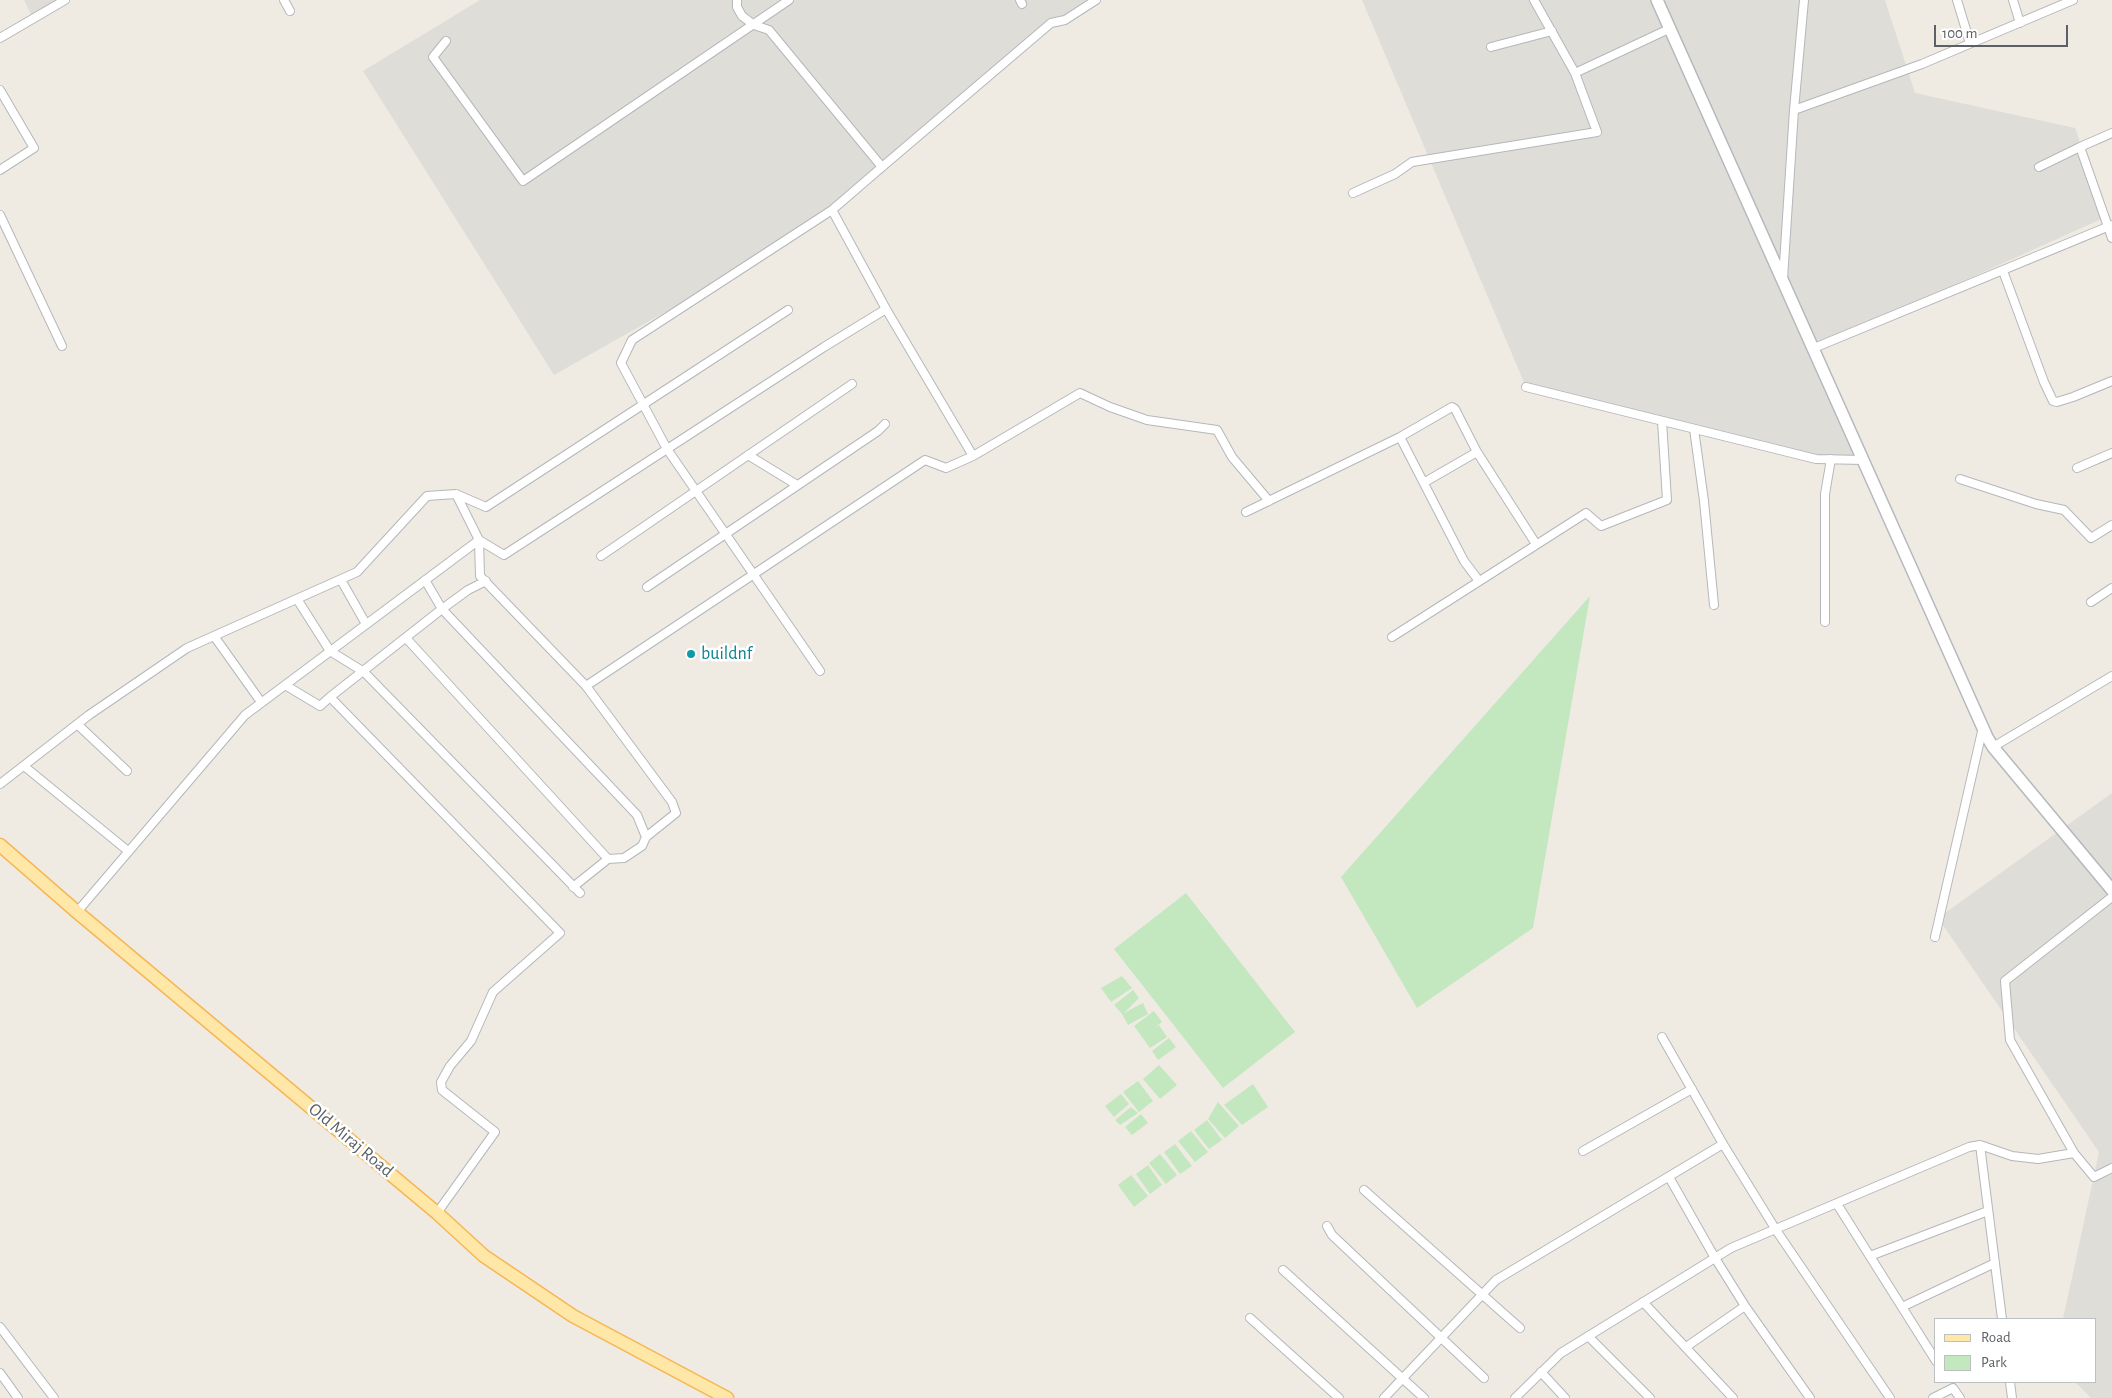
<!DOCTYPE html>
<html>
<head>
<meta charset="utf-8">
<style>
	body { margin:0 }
	#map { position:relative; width:2112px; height:1398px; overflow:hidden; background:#efebe3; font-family:"Alegreya Sans",sans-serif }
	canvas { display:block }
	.legend { position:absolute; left:1934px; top:1318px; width:162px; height:65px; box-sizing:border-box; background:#fff; border:1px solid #bdc0c1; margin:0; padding:6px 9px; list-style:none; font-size:15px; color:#5b6165 }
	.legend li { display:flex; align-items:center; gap:10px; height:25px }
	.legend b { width:25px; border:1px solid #bdc0c1 }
	.scale { position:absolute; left:1934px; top:25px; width:134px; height:22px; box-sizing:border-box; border:2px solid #5b6165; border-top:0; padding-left:6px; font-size:15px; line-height:18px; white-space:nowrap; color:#5b6165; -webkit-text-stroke:4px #fff; paint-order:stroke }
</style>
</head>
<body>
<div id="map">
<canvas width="2112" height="1398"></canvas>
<ul class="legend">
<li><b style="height:6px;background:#ffe7a8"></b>Road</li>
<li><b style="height:14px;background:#c3e7bf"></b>Park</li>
</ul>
<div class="scale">100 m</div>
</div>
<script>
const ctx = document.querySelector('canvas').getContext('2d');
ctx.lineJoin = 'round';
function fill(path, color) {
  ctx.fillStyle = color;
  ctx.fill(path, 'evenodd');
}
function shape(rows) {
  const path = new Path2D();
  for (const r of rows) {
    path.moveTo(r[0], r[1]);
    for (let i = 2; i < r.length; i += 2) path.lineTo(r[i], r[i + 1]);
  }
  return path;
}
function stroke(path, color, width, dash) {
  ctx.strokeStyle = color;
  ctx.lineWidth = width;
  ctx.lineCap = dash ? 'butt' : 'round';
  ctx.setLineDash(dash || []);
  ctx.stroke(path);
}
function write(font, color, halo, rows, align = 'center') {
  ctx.font = font + ' "Alegreya Sans",sans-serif';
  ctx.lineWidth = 5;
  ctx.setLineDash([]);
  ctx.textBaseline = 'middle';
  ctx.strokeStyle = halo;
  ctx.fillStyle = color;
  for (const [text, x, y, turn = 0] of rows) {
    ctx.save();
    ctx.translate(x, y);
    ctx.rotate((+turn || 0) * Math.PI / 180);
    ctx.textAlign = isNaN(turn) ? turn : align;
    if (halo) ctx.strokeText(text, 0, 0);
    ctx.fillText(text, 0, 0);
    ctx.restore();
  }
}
fill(shape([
	[24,0,65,0,33,19],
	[480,0,1096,0,1051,23,882,167,778,248,554,375,363,71],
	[1362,0,1885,0,1915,93,2075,128,2106,217,1814,348,1864,460,1816,459,1526,387],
	[2112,793,2112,1398,2091,1398,2075,1382,2096,1382,2096,1319,2063,1319,2099,1152,1938,918]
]), '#dfddd8');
fill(shape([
	[1590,596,1533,928,1417,1008,1341,877],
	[1186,893,1295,1032,1223,1088,1114,949],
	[1122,976,1132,988,1111,1002,1101,988],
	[1133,990,1139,998,1124,1013,1143,1003,1148,1014,1128,1025,1122,1014,1114,1005],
	[1154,1011,1162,1022,1154,1028,1159,1025,1167,1037,1150,1048,1134,1026],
	[1169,1038,1176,1047,1158,1060,1152,1051],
	[1159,1065,1177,1085,1160,1099,1143,1079],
	[1138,1081,1153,1101,1139,1112,1123,1092],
	[1253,1084,1268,1107,1242,1125,1224,1105],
	[1121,1094,1129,1104,1114,1117,1105,1106],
	[1218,1102,1239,1126,1225,1138,1208,1119],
	[1131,1107,1138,1113,1120,1125,1115,1120],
	[1141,1114,1148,1123,1132,1135,1125,1127],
	[1207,1120,1222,1140,1209,1149,1194,1130],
	[1191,1131,1208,1152,1195,1162,1178,1141],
	[1175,1144,1192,1166,1180,1174,1164,1152],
	[1160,1154,1177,1175,1166,1184,1149,1163],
	[1148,1165,1162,1185,1150,1194,1136,1174],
	[1131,1175,1148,1196,1134,1207,1118,1185]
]), '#c3e7bf');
const street = shape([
	[284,0,290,11],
	[737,0,737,7,742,16,754,25,769,30,882,167,832,210,632,340,621,363,667,449,820,671],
	[1020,0,1022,4],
	[1534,0,1575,73],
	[1957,0,1970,43],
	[2013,0,2020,23],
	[0,38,65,0],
	[446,41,433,57,523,181,789,0],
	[1491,47,1552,31],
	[0,90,34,148,0,170],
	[1794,110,1922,64,2073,0],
	[2112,133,2080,147,2112,238],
	[882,167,1051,23,1065,20,1096,0],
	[2039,167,2080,147],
	[1353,193,1395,174,1412,162,1597,132,1575,73,1671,28],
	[832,210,886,309,973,456],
	[0,215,62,346],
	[2003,271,2044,382,2053,401,2057,402,2073,397,2112,381],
	[1783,279,1794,110,1804,0],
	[1814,348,2112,225],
	[1526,387,1816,459,1864,460],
	[1694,429,1704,501,1714,605],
	[1400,437,1464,561,1479,581],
	[748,455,797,485],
	[2077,468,2112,453],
	[1960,479,2036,504,2064,510,2091,538,2112,525],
	[1425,482,1477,452],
	[456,494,479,540,480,576,586,686,925,460,946,468,973,456,1080,393,1110,407,1147,420,1217,430,1232,457,1269,501],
	[1246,512,1400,437,1452,407,1455,409,1477,452,1536,544],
	[601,556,852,384],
	[341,580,366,624],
	[425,580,442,609,468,590,486,581],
	[647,587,878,431,885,424],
	[297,599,330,651,364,672,580,893],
	[2091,602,2112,588],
	[1825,622,1825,494,1831,459],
	[214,636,261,702],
	[1392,637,1586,513,1601,526,1667,500,1662,421],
	[406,638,608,859],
	[285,685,320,706,330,697,560,933,493,992,471,1041,450,1066,441,1082,442,1090,495,1132,437,1213],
	[330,697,442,609,637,815,646,837],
	[77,724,127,771],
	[1993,747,2112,676],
	[24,766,128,851],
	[0,784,89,715,187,648,357,572,427,496,456,494,486,507,788,310],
	[573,887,608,859,624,858,642,846,646,837,676,813,672,802,586,686],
	[2112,897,2005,981,2010,1040,2074,1153,2094,1177,2112,1168],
	[77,912,245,715,479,540,504,555,824,347,886,309],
	[1935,937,1983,727],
	[1662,1037,1723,1144],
	[1980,1145,2002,1319],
	[1583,1151,1692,1089],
	[1669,1177,1715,1258,1745,1306,1810,1398],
	[1364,1190,1520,1328],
	[1837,1204,1936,1361],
	[1327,1226,1332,1235,1484,1378],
	[1870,1256,1988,1211],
	[1283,1270,1424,1398],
	[1643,1302,1733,1398],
	[1902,1307,1995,1263],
	[1250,1318,1339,1398],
	[0,1327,54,1398],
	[1588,1336,1650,1398],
	[1686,1347,1745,1306],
	[1541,1372,1565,1398],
	[0,1373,18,1398],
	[2010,1382,2012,1398],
	[1384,1398,1496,1280,1723,1144,1776,1230,1890,1398],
	[1515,1398,1561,1353,1731,1248,1969,1147,1980,1145,2012,1156,2038,1159,2074,1153],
	[1933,1398,1953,1388,1960,1398]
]);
const secondary = shape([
	[1657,0,1987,737,1993,747,2112,890]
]);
const primary = shape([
	[0,845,77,912,437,1213,484,1256,573,1316,727,1398]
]);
stroke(street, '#b4b7bb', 10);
stroke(secondary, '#b5b9be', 14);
stroke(primary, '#f7b654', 15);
stroke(street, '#fff', 8);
stroke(secondary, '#fff', 11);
stroke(primary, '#ffe7a8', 12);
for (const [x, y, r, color] of [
	[691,654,5,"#0f9aa8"]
]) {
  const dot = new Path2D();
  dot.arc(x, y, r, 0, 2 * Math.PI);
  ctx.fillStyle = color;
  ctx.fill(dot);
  stroke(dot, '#fff', 2);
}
write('18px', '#0d838f', '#fff', [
	["buildnf",701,654]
], 'left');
write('18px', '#5b6165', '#fff', [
	["Old Miraj Road",351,1140,40]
]);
</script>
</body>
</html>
